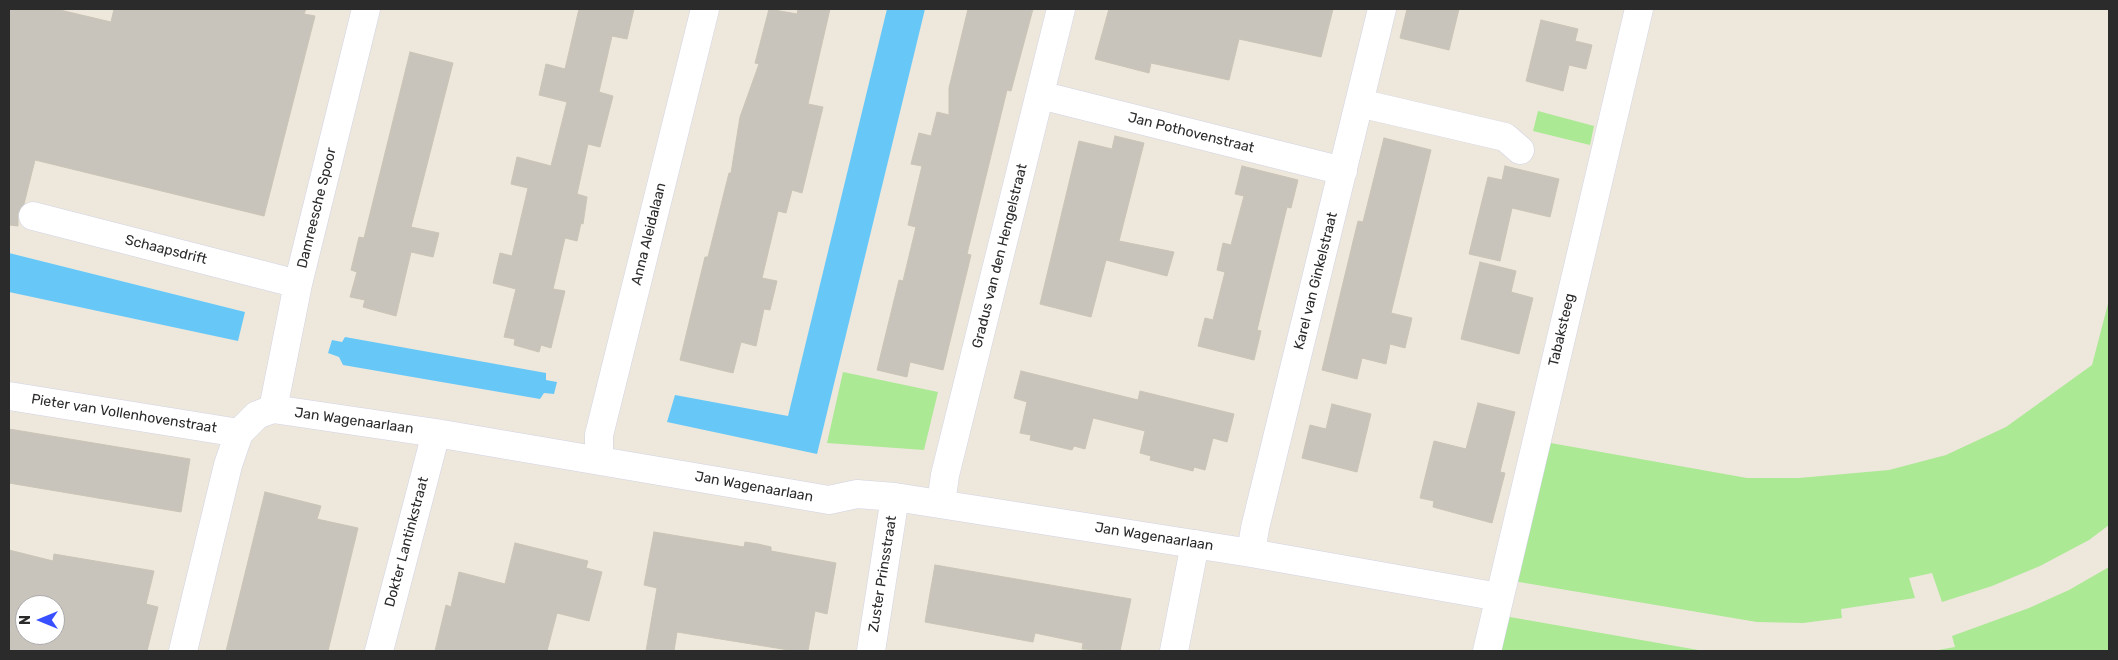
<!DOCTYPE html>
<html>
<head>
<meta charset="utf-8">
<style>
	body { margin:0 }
	#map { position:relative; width:2118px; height:660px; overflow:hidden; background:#eee7dc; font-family:Rubik,sans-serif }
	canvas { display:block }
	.frame { position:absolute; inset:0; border:10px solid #2b2b2b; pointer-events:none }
	.north { position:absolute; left:15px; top:595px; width:50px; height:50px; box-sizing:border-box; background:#fff; border:1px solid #aaa; border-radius:50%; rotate:270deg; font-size:14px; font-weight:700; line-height:20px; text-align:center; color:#2b2b2b }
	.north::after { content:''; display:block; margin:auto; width:18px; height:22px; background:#3850ff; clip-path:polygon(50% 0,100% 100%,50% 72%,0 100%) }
</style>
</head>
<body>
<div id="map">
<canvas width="2118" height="660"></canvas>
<div class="frame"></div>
<div class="north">N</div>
</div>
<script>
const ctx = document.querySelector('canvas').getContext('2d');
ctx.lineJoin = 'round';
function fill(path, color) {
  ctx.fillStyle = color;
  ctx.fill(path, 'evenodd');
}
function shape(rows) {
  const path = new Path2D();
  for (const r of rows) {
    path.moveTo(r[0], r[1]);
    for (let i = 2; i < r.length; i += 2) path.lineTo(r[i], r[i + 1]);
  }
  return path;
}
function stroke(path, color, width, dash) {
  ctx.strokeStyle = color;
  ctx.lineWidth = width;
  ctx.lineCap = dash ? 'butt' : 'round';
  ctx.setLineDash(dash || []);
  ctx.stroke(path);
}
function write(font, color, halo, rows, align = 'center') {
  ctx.font = font + ' Rubik,sans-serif';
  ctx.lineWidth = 4;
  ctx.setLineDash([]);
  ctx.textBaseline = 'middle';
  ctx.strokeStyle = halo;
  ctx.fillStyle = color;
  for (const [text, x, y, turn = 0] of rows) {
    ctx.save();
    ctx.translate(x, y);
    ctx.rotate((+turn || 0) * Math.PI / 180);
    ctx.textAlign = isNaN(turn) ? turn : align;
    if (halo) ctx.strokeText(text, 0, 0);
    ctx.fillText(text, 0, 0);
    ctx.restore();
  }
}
fill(shape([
	[1538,111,1594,126,1590,145,1533,131],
	[2109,300,2109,525,2089,540,2040,566,1992,586,1942,602,1932,573,1909,578,1915,598,1841,609,1842,618,1803,623,1757,622,1513,581,1545,442,1747,478,1799,478,1889,470,1946,455,2006,427,2092,365],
	[843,372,938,392,924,450,827,443],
	[2109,567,2109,651,1933,651,1955,647,1952,636,2029,608,2069,590],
	[1504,616,1704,651,1496,651]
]), '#abe994');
fill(shape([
	[887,9,925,9,817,454,667,422,675,395,788,416],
	[9,253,245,312,238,341,9,292],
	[345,337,546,373,546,380,557,382,554,394,544,393,540,399,343,365,339,357,328,353,332,340,342,342]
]), '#67c8f8');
const building = shape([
	[9,9,56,9,111,22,114,9,306,9,304,14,315,16,264,216,35,160,24,204,18,213,18,226,9,225,9,9],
	[579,9,634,9,627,39,612,36,599,92,613,96,600,147,588,144,577,194,587,197,583,224,581,223,577,241,565,238,553,289,565,291,551,348,541,345,539,352,514,345,515,339,504,337,516,289,493,283,500,253,512,256,528,188,511,184,517,157,551,166,567,102,539,95,546,64,565,69,579,9],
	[769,9,797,14,798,9,830,9,808,104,823,107,802,193,792,190,786,213,778,211,762,278,777,281,770,310,764,309,756,346,741,342,733,373,680,360,705,257,708,257,729,173,731,173,740,117,759,64,755,63,769,9],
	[968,9,1033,9,1011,91,1007,90,967,254,971,255,943,370,910,362,907,377,877,370,899,280,903,281,916,227,908,225,922,166,911,164,919,133,931,136,937,112,949,115,949,88,968,9],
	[1109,9,1333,9,1321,57,1239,39,1229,80,1151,63,1149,73,1095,59,1109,9],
	[1407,9,1459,9,1449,50,1400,38,1407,9],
	[1541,20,1578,29,1575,41,1592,45,1586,69,1569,65,1563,91,1526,81,1541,20],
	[410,52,453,63,411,227,439,233,433,257,411,252,396,316,363,307,365,300,350,297,357,272,351,270,359,237,364,238,410,52],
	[1115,136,1144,143,1119,241,1174,252,1167,276,1106,260,1091,317,1040,304,1079,141,1112,149,1115,136],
	[1384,138,1431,150,1391,313,1412,318,1405,348,1390,344,1386,364,1362,358,1357,379,1322,370,1358,221,1363,222,1384,138],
	[1242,166,1298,180,1291,208,1287,207,1275,256,1257,330,1261,331,1254,360,1198,346,1205,318,1213,320,1225,272,1217,270,1223,243,1231,245,1244,196,1235,194,1242,166],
	[1505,166,1559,179,1550,217,1512,208,1500,261,1469,254,1488,177,1502,180,1505,166],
	[1480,262,1516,271,1511,292,1533,298,1519,354,1461,339,1480,262],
	[1021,371,1138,400,1140,391,1234,414,1227,442,1213,438,1205,470,1194,467,1193,471,1150,460,1151,456,1140,453,1145,431,1093,418,1085,449,1074,446,1072,450,1030,440,1031,435,1020,433,1027,402,1014,398,1021,371],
	[1478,403,1515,412,1500,472,1505,473,1492,523,1433,507,1434,501,1420,498,1434,441,1466,449,1478,403],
	[1332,404,1371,414,1357,472,1302,458,1310,425,1326,429,1332,404],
	[9,429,190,459,181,512,9,483,9,429],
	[265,492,321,506,317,519,358,528,328,651,226,651,265,492],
	[654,532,744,547,745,542,758,544,771,547,771,551,836,563,827,614,815,611,808,651,795,651,677,632,674,651,646,651,657,588,644,585,654,532],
	[515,543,588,561,586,568,602,572,589,621,557,613,547,651,435,651,446,605,451,607,459,572,505,584,515,543],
	[9,550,53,561,54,554,154,571,146,604,158,607,147,651,9,651,9,550],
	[25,605,55,605,55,635,25,635,25,605],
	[935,565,1131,599,1120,651,1082,649,1083,643,1035,633,1033,642,925,622,935,565]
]);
fill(building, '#c9c4bb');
stroke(building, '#c9c4b5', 1);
const minor = shape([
	[1040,95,1343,171],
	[1359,103,1505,137,1520,150],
	[33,216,298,284],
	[9,396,239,433],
	[273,409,298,284,366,9],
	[599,460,599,435,705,9],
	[941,504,945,475,1061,9],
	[1251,553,1255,528,1382,9],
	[183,651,228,465,239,433,257,415,273,409,436,433,829,500,857,494,895,497,1251,553,1499,597],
	[379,651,436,433],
	[871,651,895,497],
	[1174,651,1195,544],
	[1487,651,1639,9]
]);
stroke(minor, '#d1d3e5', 29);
stroke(minor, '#fff', 28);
write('14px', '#2b2b2b', '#fff', [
	["Jan Pothovenstraat",1191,133,14],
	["Damreesche Spoor",317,208,-76],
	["Anna Aleidalaan",649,234,-76],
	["Schaapsdrift",166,250,14],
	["Gradus van den Hengelstraat",1000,256,-76],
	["Karel van Ginkelstraat",1316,281,-76],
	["Tabaksteeg",1562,330,-77],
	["Pieter van Vollenhovenstraat",124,414,9],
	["Jan Wagenaarlaan",354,421,8],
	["Jan Wagenaarlaan",754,487,10],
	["Jan Wagenaarlaan",1154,537,9],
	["Dokter Lantinkstraat",407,542,-75],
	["Zuster Prinsstraat",883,574,-81]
]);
</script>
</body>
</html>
